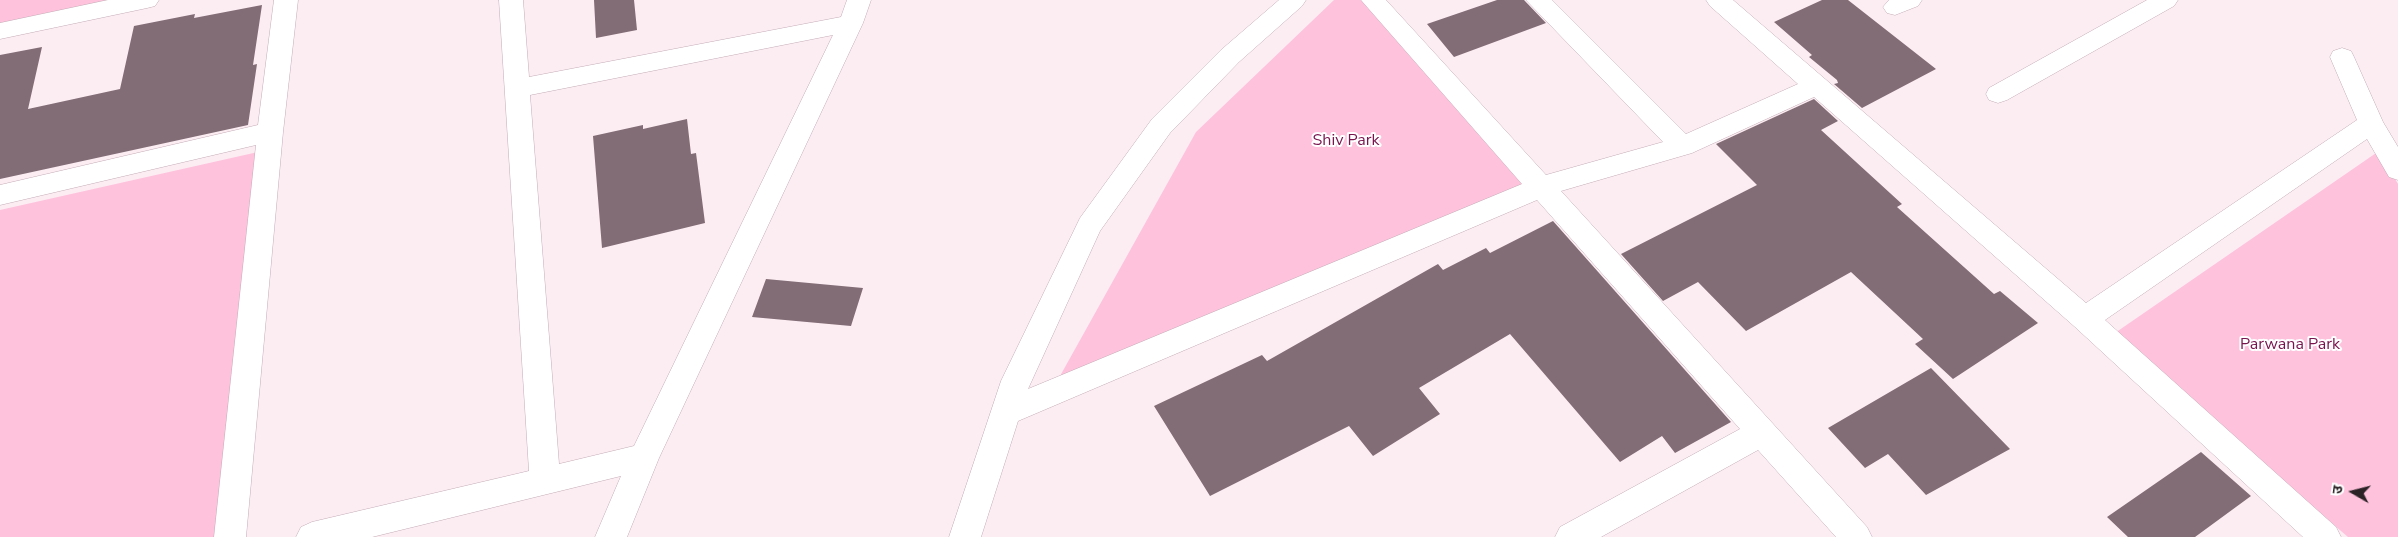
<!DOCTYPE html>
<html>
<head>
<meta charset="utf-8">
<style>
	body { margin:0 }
	#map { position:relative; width:2398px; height:537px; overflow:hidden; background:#fcedf3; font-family:"Nunito Sans","Noto Sans Devanagari",sans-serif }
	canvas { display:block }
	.north { position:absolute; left:2328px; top:467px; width:50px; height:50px; -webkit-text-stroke:4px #fff; paint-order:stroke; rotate:278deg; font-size:14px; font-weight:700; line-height:20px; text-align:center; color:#2b2226 }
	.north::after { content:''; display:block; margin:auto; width:18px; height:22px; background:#2b2226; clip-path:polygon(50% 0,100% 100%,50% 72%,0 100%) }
</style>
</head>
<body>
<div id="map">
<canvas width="2398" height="537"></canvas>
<div class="north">उ</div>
</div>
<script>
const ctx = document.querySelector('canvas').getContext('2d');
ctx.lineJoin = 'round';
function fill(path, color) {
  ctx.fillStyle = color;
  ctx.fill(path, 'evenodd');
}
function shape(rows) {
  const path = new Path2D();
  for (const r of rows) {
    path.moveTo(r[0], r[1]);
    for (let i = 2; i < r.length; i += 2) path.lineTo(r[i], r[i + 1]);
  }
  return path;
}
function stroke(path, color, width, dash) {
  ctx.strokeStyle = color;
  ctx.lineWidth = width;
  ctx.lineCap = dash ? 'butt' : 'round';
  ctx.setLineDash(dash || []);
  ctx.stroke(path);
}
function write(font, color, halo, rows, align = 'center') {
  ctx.font = font + ' "Nunito Sans",sans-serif';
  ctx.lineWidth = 4;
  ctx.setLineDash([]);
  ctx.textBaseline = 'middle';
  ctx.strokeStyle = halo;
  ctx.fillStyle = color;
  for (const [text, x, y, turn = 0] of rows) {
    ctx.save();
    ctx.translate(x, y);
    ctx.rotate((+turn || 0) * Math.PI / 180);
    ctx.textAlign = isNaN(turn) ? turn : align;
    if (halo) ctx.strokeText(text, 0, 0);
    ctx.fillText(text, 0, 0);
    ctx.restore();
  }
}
fill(shape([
	[0,0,153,0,0,32],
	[1334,0,1373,0,1523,184,1055,385,1196,132],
	[2379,151,2398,184,2398,537,2348,537,2112,335],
	[258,152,217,537,0,537,0,210]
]), '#fec2dc');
fill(shape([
	[594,0,634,0,637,30,596,38],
	[1497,0,1524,0,1546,23,1454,57,1427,24],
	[1822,0,1848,0,1936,69,1862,108,1834,84,1838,83,1837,80,1809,57,1812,55,1774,22],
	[262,5,253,65,257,64,248,125,0,179,0,55,42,47,28,109,120,89,134,26,195,14,194,18],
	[1814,99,1838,121,1821,130,1902,204,1897,207,1994,294,2000,291,2038,323,1953,379,1915,344,1923,339,1851,272,1746,331,1698,282,1663,301,1621,254,1757,185,1716,144],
	[687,119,691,154,696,153,705,223,602,248,593,136,643,125,643,129],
	[1553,221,1731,422,1675,453,1662,436,1620,462,1510,334,1419,388,1440,414,1373,456,1349,426,1210,496,1154,406,1262,355,1267,361,1438,264,1443,270,1486,248,1490,253],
	[766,279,863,288,851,326,752,317],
	[1931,368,2010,449,1926,495,1888,454,1865,468,1828,428],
	[2201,452,2251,496,2195,537,2128,537,2107,517]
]), '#826c75');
const street = shape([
	[108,0,159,0,155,6,147,8,0,39,0,23,108,0],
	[274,0,298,0,283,132,246,537,214,537,256,145,0,205,0,185,258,125,274,0],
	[499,0,523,0,529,77,841,17,847,0,871,0,863,23,659,458,627,537,595,537,621,476,372,537,296,537,301,527,312,522,529,471,499,0],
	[833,35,634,446,559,464,530,95,833,35],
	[1279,0,1306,0,1302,6,1239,62,1170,133,1100,231,1028,389,1522,184,1361,0,1386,0,1546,175,1663,142,1526,0,1552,0,1686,134,1798,84,1710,6,1706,0,1733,0,2086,303,2357,120,2330,57,2333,51,2342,48,2351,51,2354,57,2383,122,2398,147,2398,180,2389,177,2367,139,2105,320,2336,527,2341,537,2303,537,2075,327,1814,97,1692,153,1561,191,1867,527,1872,537,1836,537,1758,450,1601,537,1555,537,1560,527,1740,429,1537,200,1018,421,981,537,949,537,1001,381,1080,218,1152,119,1221,50,1279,0],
	[1889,0,1922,0,1918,6,1895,15,1887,13,1883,7,1889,0],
	[2147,0,2178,0,2174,6,2007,100,1998,103,1989,100,1986,94,1989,88,2147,0]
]);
stroke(street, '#c4acb6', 1);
fill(street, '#fff');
write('16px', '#78144e', '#fff', [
	["Shiv Park",1346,141],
	["Parwana Park",2290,345]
]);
</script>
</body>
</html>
